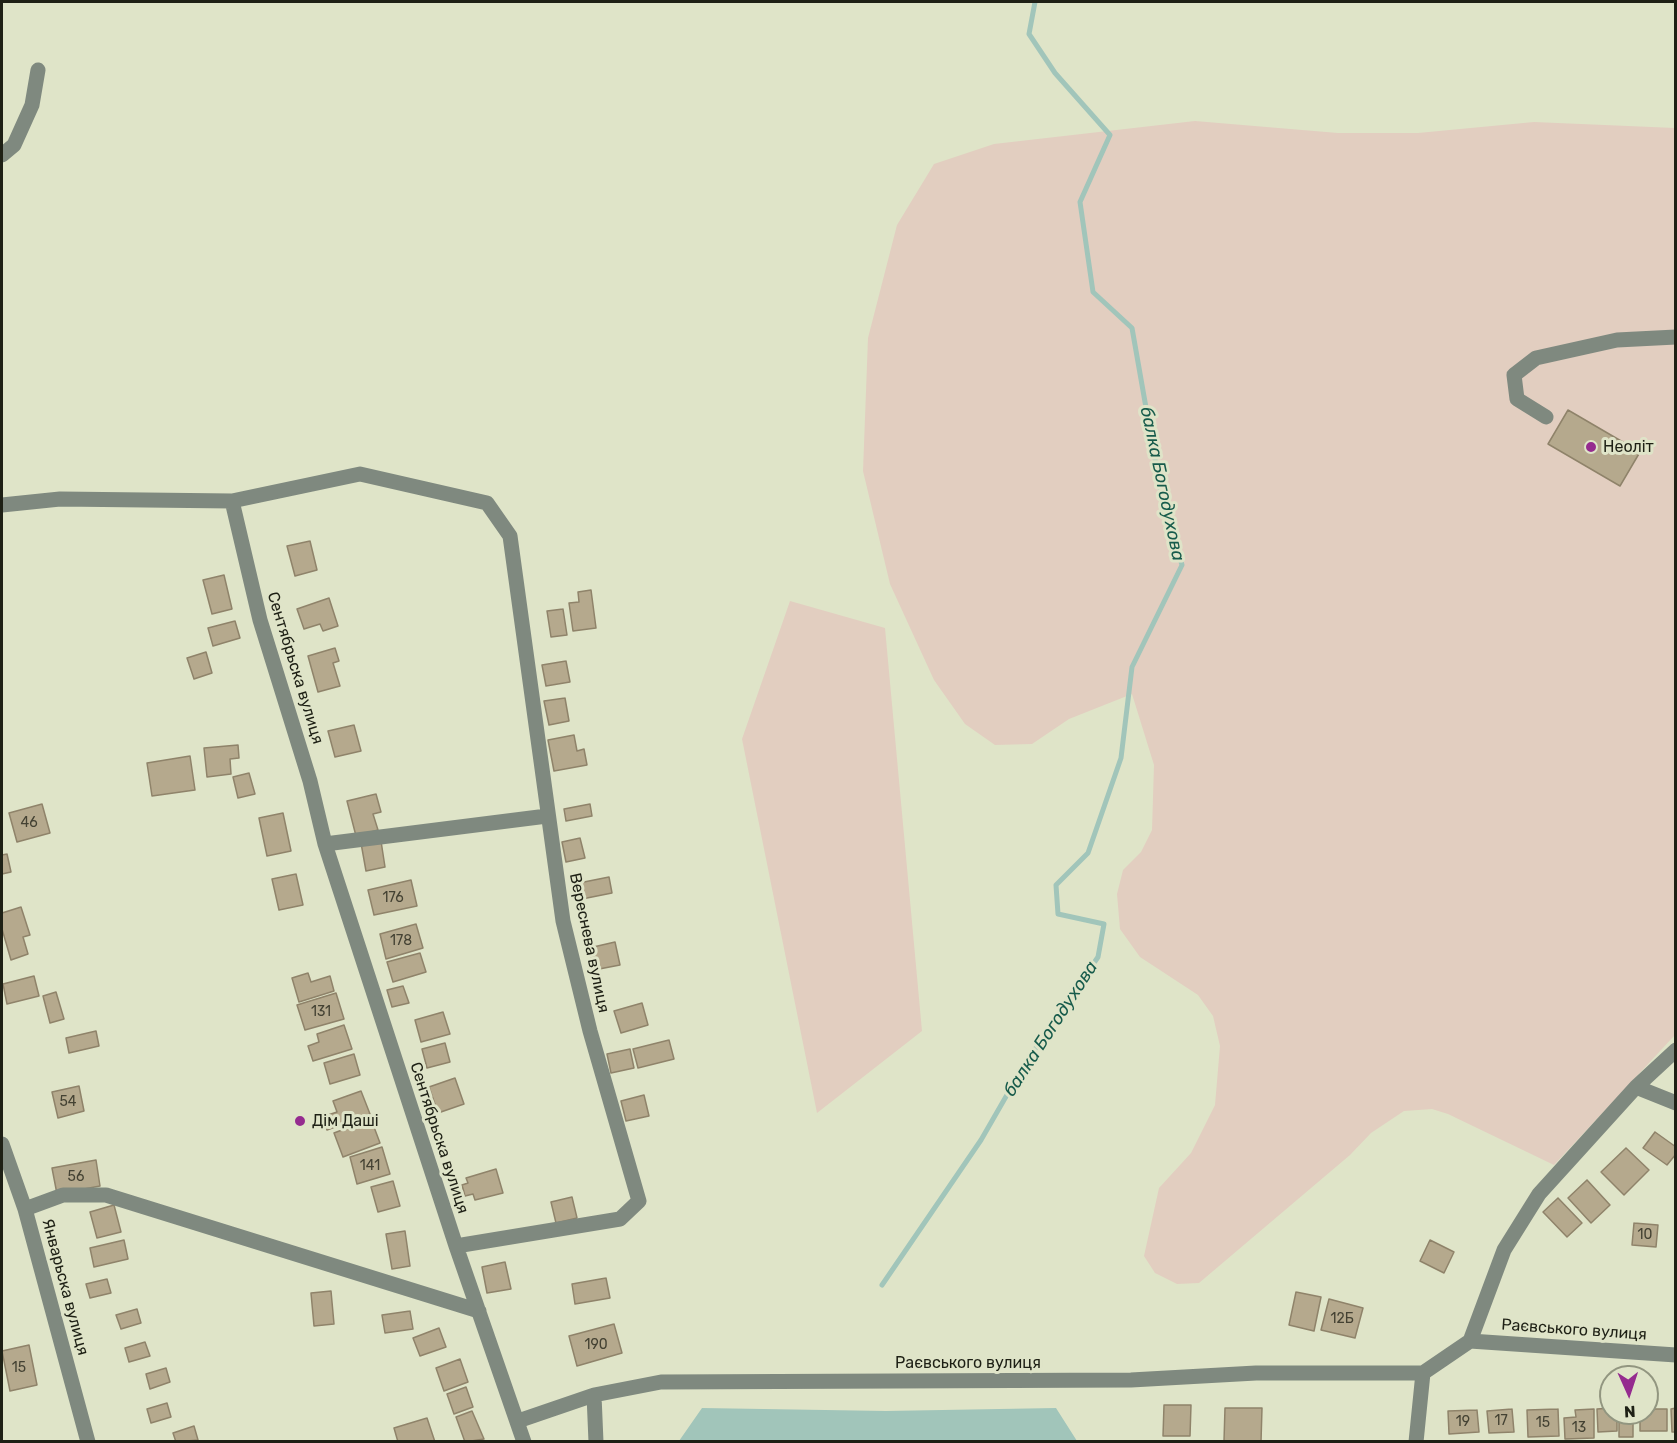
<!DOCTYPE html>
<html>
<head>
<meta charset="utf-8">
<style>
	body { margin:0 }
	#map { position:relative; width:1677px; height:1443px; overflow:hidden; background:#dfe4c8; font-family:Rubik,sans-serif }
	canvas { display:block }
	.frame { position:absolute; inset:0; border:3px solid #1e2015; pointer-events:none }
	.north { position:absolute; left:1599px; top:1365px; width:60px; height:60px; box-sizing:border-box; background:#dfe4c8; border:2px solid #929680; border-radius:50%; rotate:177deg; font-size:16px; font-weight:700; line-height:24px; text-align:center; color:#1e2015 }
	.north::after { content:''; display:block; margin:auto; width:21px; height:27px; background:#952b8f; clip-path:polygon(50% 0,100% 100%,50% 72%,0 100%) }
</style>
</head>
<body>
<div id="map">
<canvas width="1677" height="1443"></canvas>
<div class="frame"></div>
<div class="north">N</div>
</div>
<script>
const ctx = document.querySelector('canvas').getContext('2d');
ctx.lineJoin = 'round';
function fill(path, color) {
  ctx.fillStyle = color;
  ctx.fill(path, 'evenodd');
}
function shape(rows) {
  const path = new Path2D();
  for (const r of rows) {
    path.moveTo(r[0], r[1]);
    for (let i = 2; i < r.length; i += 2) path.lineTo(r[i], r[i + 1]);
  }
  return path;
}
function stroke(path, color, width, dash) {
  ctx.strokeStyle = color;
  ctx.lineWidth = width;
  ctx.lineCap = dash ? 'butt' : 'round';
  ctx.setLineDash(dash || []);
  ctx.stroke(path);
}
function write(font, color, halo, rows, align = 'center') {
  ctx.font = font + ' Rubik,sans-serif';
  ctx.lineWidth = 6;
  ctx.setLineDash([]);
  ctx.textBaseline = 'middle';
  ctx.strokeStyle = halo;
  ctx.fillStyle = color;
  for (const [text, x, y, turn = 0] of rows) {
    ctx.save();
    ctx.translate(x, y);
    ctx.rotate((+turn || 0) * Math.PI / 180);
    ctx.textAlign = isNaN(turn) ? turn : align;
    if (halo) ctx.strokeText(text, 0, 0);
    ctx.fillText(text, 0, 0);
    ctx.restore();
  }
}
fill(shape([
	[1195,121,1338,133,1418,133,1534,122,1675,128,1675,1035,1554,1165,1448,1114,1432,1109,1404,1111,1371,1133,1350,1155,1199,1283,1177,1284,1155,1273,1144,1256,1159,1188,1191,1153,1215,1105,1220,1046,1213,1016,1198,995,1140,957,1120,929,1117,894,1123,870,1141,852,1152,830,1154,765,1132,694,1069,719,1032,744,995,745,965,724,934,680,890,584,863,471,868,338,897,225,934,164,994,144],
	[790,601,885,628,922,1031,817,1113,742,739]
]), '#e2cec0');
fill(shape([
	[702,1408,886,1411,1056,1408,1077,1441,679,1441]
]), '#a1c5ba');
stroke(shape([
	[882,1285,981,1140,1023,1067,1098,957,1104,924,1058,914,1056,885,1088,853,1121,758,1132,667,1182,565,1161,493,1132,328,1093,292,1080,202,1110,135,1055,73,1029,34,1035,2]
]), '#a1c5ba', 5);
const building = shape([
	[1568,410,1640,452,1620,486,1548,444,1568,410],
	[310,541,317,570,295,576,287,546,310,541],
	[224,575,232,609,212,614,203,580,224,575],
	[591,590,596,628,573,631,569,603,579,602,578,592,591,590],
	[329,598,338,626,323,631,320,624,304,629,297,609,329,598],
	[563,609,567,635,551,637,547,611,563,609],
	[235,621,240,638,213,646,208,628,235,621],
	[335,648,339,661,333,663,340,686,318,692,308,656,335,648],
	[206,652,212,673,194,679,187,658,206,652],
	[566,661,570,682,546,686,542,665,566,661],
	[565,698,569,721,549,725,544,701,565,698],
	[354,725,361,751,335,757,328,731,354,725],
	[574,735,577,751,584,749,587,765,554,771,548,740,574,735],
	[238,745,239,758,230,759,231,774,207,777,204,748,238,745],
	[190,756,195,790,152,796,147,763,190,756],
	[249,773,255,794,238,798,233,777,249,773],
	[376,794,381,812,373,814,378,830,356,836,347,801,376,794],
	[42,804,50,833,17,842,9,813,42,804],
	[590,804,592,816,566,821,564,809,590,804],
	[283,813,291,851,267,856,259,818,283,813],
	[580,838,585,858,566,862,562,842,580,838],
	[381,841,385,867,366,871,361,843,381,841],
	[7,854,11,872,2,874,2,855,7,854],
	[296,874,303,905,279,910,272,879,296,874],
	[609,877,612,893,577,900,574,884,609,877],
	[411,880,417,906,374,915,368,890,411,880],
	[21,907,30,935,23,937,28,954,11,960,2,929,2,913,21,907],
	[416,924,423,948,386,959,380,934,416,924],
	[615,942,620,965,594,970,589,948,615,942],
	[420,953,426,972,393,982,387,962,420,953],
	[308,973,311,982,330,976,334,991,299,1002,292,978,308,973],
	[34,976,39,996,7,1004,3,984,34,976],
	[403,986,409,1003,392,1007,387,990,403,986],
	[56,992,64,1019,50,1023,43,996,56,992],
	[336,993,344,1019,305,1030,297,1005,336,993],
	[642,1003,648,1025,621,1033,614,1011,642,1003],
	[443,1012,450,1034,421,1042,415,1020,443,1012],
	[344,1025,352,1049,313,1061,308,1046,319,1042,317,1034,344,1025],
	[96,1031,99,1046,69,1053,66,1038,96,1031],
	[669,1040,674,1059,638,1068,633,1049,669,1040],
	[445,1043,450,1062,427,1068,422,1049,445,1043],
	[630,1049,634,1068,611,1073,607,1054,630,1049],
	[354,1054,360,1075,330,1084,324,1063,354,1054],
	[455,1078,464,1104,438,1113,429,1087,455,1078],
	[79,1086,84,1111,58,1118,52,1092,79,1086],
	[361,1091,370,1114,327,1130,322,1117,337,1112,333,1101,361,1091],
	[644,1095,649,1116,626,1121,621,1101,644,1095],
	[371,1119,380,1143,343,1157,334,1133,371,1119],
	[1655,1132,1676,1147,1676,1154,1667,1165,1643,1148,1655,1132],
	[382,1147,390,1174,357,1184,350,1157,382,1147],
	[1626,1148,1649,1170,1624,1195,1601,1172,1626,1148],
	[96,1160,100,1186,57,1194,52,1168,96,1160],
	[496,1169,503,1193,475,1200,473,1194,465,1196,462,1185,468,1183,466,1178,496,1169],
	[1587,1180,1610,1205,1591,1223,1568,1198,1587,1180],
	[393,1181,400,1206,378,1212,371,1187,393,1181],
	[572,1197,577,1218,556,1223,551,1202,572,1197],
	[1558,1198,1582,1223,1567,1237,1543,1212,1558,1198],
	[114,1205,121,1232,97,1238,90,1212,114,1205],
	[1634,1223,1658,1225,1656,1247,1632,1245,1634,1223],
	[405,1231,410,1266,392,1269,386,1234,405,1231],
	[124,1240,128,1259,94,1267,90,1248,124,1240],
	[1430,1240,1454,1252,1444,1273,1420,1261,1430,1240],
	[505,1262,511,1289,487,1293,482,1267,505,1262],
	[606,1278,610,1298,575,1304,572,1284,606,1278],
	[107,1279,111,1293,90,1298,86,1284,107,1279],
	[331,1291,334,1324,314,1326,311,1293,331,1291],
	[1296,1292,1321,1297,1314,1331,1289,1325,1296,1292],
	[1329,1299,1363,1308,1355,1338,1321,1330,1329,1299],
	[137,1309,141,1323,121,1329,116,1315,137,1309],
	[410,1311,413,1329,385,1333,382,1315,410,1311],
	[614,1324,622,1353,577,1366,569,1336,614,1324],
	[439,1328,446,1347,420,1356,413,1338,439,1328],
	[145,1342,150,1356,129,1362,125,1348,145,1342],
	[29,1345,37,1385,10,1391,2,1351,29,1345],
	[460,1359,468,1382,444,1391,436,1368,460,1359],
	[166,1368,170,1382,150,1389,146,1374,166,1368],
	[466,1387,473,1407,454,1414,447,1394,466,1387],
	[167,1403,171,1417,151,1423,147,1409,167,1403],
	[1164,1405,1191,1405,1190,1436,1163,1436,1164,1405],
	[1225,1408,1262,1408,1261,1442,1224,1441,1225,1408],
	[1611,1408,1612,1416,1617,1416,1617,1431,1598,1432,1597,1409,1611,1408],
	[1676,1408,1676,1432,1672,1432,1671,1409,1676,1408],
	[1512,1409,1514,1432,1489,1433,1487,1411,1512,1409],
	[1558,1409,1559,1436,1528,1437,1527,1410,1558,1409],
	[1594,1409,1594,1438,1565,1439,1564,1418,1576,1417,1575,1410,1594,1409],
	[1647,1409,1667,1409,1667,1431,1640,1431,1640,1413,1647,1413,1647,1409],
	[1477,1410,1479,1432,1449,1434,1448,1411,1477,1410],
	[472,1411,484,1439,465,1442,456,1417,472,1411],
	[1619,1413,1633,1413,1633,1437,1619,1437,1619,1413],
	[427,1418,435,1442,398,1442,394,1428,427,1418],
	[194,1426,198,1440,176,1442,173,1433,194,1426]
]);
fill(building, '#b5a98d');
stroke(building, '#8f836a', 1.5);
stroke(shape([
	[2,155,14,145,32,105,38,70],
	[1546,417,1517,399,1514,375,1536,358,1617,340,1676,337],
	[232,501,260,620,310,781,325,844,456,1246,524,1442],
	[2,505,60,499,232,501,360,474,487,503,510,536,563,921,590,1031,639,1201,620,1219,456,1246],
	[325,844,547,816],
	[1636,1087,1676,1103],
	[2,1144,25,1209,88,1442],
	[25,1209,63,1195,106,1195,479,1311],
	[1470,1341,1676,1355],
	[1423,1373,1470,1341,1504,1250,1539,1194,1636,1087,1676,1050],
	[594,1395,596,1442],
	[518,1421,594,1395,661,1382,1131,1380,1256,1373,1423,1373],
	[1416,1442,1423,1373]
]), '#7f897f', 15);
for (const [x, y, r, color] of [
	[1591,447,6,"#952b8f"],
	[300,1121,6,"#952b8f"]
]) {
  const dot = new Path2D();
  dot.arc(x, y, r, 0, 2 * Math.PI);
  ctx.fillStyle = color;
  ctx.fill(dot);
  stroke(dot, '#dfe4c8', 2);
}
write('14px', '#444233', null, [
	["46",29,823],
	["176",393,898],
	["178",401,941],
	["131",321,1012],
	["54",68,1102],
	["141",370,1166],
	["56",76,1177],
	["10",1645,1235],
	["12Б",1342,1319],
	["190",596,1345],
	["15",19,1368],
	["17",1501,1421],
	["19",1463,1422],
	["15",1543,1423],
	["13",1579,1428]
]);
write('16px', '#1e2015', '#dfe4c8', [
	["Неоліт",1603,447],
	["Дім Даші",312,1121]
], 'left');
write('16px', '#1e2015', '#dfe4c8', [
	["Сентябрьска вулиця",295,668,73],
	["Вереснева вулиця",589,943,78],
	["Сентябрьска вулиця",439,1138,72],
	["Январьска вулиця",65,1287,75],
	["Раєвського вулиця",1574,1330,4],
	["Раєвського вулиця",968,1363]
]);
write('italic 18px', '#175b4b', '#dfe4c8', [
	["балка Богодухова",1162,484,78],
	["балка Богодухова",1051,1029,-57]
]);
</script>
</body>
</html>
